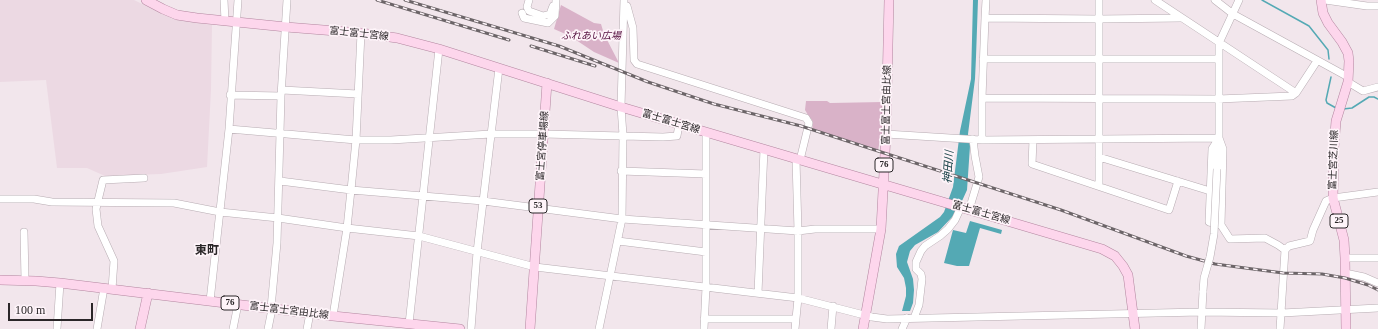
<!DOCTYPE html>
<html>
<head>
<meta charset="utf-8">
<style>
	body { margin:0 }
	#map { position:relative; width:1378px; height:329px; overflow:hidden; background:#f2e6ec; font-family:"Times New Roman",serif }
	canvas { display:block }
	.scale { position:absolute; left:8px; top:303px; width:85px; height:18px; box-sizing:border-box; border:2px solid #2a2628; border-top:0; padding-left:5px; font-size:12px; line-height:14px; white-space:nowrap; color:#2a2628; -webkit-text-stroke:3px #fef4f9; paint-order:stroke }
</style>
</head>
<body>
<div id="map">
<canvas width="1378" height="329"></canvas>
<div class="scale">100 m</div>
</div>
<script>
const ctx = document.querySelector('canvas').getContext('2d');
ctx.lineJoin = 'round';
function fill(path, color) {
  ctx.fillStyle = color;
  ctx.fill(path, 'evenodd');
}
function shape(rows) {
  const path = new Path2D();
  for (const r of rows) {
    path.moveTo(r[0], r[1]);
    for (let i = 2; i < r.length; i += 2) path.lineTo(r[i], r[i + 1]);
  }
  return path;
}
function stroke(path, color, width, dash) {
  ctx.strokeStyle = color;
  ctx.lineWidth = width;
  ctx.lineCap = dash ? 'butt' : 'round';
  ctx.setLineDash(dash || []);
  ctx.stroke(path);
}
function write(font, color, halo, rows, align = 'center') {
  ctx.font = font + ' "Times New Roman","Noto Sans JP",serif';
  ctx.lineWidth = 3.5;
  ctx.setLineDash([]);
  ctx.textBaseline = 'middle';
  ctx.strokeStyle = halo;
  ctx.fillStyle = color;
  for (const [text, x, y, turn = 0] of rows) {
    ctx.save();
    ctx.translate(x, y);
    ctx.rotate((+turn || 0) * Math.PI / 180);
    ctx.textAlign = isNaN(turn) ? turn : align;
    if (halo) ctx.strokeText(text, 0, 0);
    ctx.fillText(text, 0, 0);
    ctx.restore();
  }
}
fill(shape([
	[0,0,134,0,173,19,212,25,211,89,207,167,161,174,105,176,87,168,57,168,46,80,0,82]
]), '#ecd9e3');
fill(shape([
	[561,5,594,23,601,24,604,34,619,63,594,52,570,36,554,29],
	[806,101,827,101,830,103,883,102,881,133,878,151,812,130,813,124,812,120,808,115,805,110]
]), '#d9b2c8');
fill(shape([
	[973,0,978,0,976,57,975,79,968,134,970,146,967,190,962,201,954,215,938,232,915,245,910,251,907,262,913,279,914,290,913,303,910,311,902,311,906,296,906,288,904,278,897,267,896,254,899,246,940,217,944,212,953,187,960,131,971,79],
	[970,221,1002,230,1001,234,980,228,969,266,957,266,944,263,953,230,966,233]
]), '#54a9b4');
stroke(shape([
	[1262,0,1309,26,1328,50,1329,59],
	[1331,77,1326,100,1327,103,1336,108],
	[1343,109,1352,108,1369,97,1374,97,1378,99]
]), '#54a9b4', 1.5);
const minor = shape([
	[224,0,225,21],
	[529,0,527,7,529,11,543,16,550,14,553,6],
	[1099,0,1099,186],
	[1155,0,1296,93],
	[1215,0,1233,14,1348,77],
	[1325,0,1367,6,1378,6],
	[627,6,633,28,634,60,637,64,806,118,809,123,800,160],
	[522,13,524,18,548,23,555,16,556,0],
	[985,18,1099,19,1181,18],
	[983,59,1218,59],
	[1348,82,1363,91,1378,87],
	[282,90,358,94],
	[230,95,281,96],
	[982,98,1218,99,1292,96,1296,93,1317,61],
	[229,129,356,140,391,140,491,134,544,134,663,137,677,136,679,124],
	[886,134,982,140,1219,138],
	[1219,138,1223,149,1221,225,1209,222,1212,149,1219,138],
	[982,140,982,98,985,18,986,0],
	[1033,140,1032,164,1169,210,1178,181],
	[1099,157,1210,191],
	[1217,169,1219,138,1219,43,1239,0],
	[621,171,706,174],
	[280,181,351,190,483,201,622,219,798,231,815,229,881,229],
	[0,199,34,199,52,202,174,203,220,212,278,218,347,228,419,236,535,267,798,298,872,317,887,319,1201,312,1282,313,1378,308],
	[969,210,979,177,975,156,973,139],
	[1221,225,1230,239,1265,238,1278,245,1285,250],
	[24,232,25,280],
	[618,241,706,252],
	[1345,258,1378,258],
	[1345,273,1364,277,1378,283],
	[112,289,114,261,98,226,96,209,103,180,144,178],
	[758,293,764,149],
	[210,301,229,129,238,0],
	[271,308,277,243,281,96,287,0],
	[333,316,347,228,351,190,356,140,361,33],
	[914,318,919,305,922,279,921,274,916,269,916,262,921,251,925,246,940,236,948,229,955,220,961,207],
	[704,319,796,319],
	[409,324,439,49],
	[57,329,60,283],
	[97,329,104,288],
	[233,329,238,304],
	[268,329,272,309],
	[307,329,310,313],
	[471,329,477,252,499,68],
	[599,329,622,219,623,135,621,107,624,0],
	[704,329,706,287,706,132],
	[795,329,798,298,798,231,796,159],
	[831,329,833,306],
	[902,329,907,318],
	[1201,329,1203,291],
	[1280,329,1285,250,1289,246,1310,241,1313,230,1326,201,1333,198,1378,192]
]);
const major = shape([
	[146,0,163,9,177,15,197,18,286,27,361,33,397,38,439,49,621,107,1102,249,1115,256,1123,266,1128,275,1135,329],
	[1321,0,1323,13,1328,23,1342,42,1348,53,1349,61,1348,82,1336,121,1334,147,1333,198,1344,240,1345,258,1346,329],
	[0,280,36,281,60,283,333,316,460,329],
	[140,329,148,293],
	[530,329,547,83],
	[863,329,881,229,886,134,889,0]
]);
stroke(minor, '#b7acb2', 8);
stroke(major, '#b2869f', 10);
stroke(minor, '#fff', 7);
stroke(major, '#fdd6ec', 9);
const rail = shape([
	[377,0,509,40],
	[405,0,559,46,648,82,714,104,801,126,878,151,1061,210,1186,256,1215,264,1283,273,1322,274,1345,278,1368,285,1378,290],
	[531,46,595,66]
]);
stroke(rail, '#6c6568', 3);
stroke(rail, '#fef4f9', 1.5, [4.5]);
const minorBridge = shape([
	[1203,291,1204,278,1210,257,1214,234,1217,169]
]);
stroke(minorBridge, '#b7acb2', 8, []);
stroke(minorBridge, '#fff', 7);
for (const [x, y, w] of [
	[884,165,18],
	[538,206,18],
	[1339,221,18],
	[230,303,18]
]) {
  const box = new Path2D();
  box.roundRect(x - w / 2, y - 7, w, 14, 3);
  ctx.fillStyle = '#fef4f9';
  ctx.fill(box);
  stroke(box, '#2a2628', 1);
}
write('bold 9px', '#2a2628', null, [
	["76",884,165],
	["53",538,206],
	["25",1339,221],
	["76",230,303]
]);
write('10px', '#2a2628', '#fef4f9', [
	["富士富士宮線",359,34,6],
	["富士富士宮由比線",887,105,-89],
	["富士富士宮線",671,122,17],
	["富士宮停車場線",543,146,-86],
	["富士宮芝川線",1334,160,-88],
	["富士富士宮線",981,213,16],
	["富士富士宮由比線",289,311,7]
]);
write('italic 10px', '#540e3e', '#fef4f9', [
	["ふれあい広場",591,36]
]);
write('italic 11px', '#1d454a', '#fef4f9', [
	["神田川",949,167,-86]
]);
write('bold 12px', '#2a2628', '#fef4f9', [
	["東町",207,251]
]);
</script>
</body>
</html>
